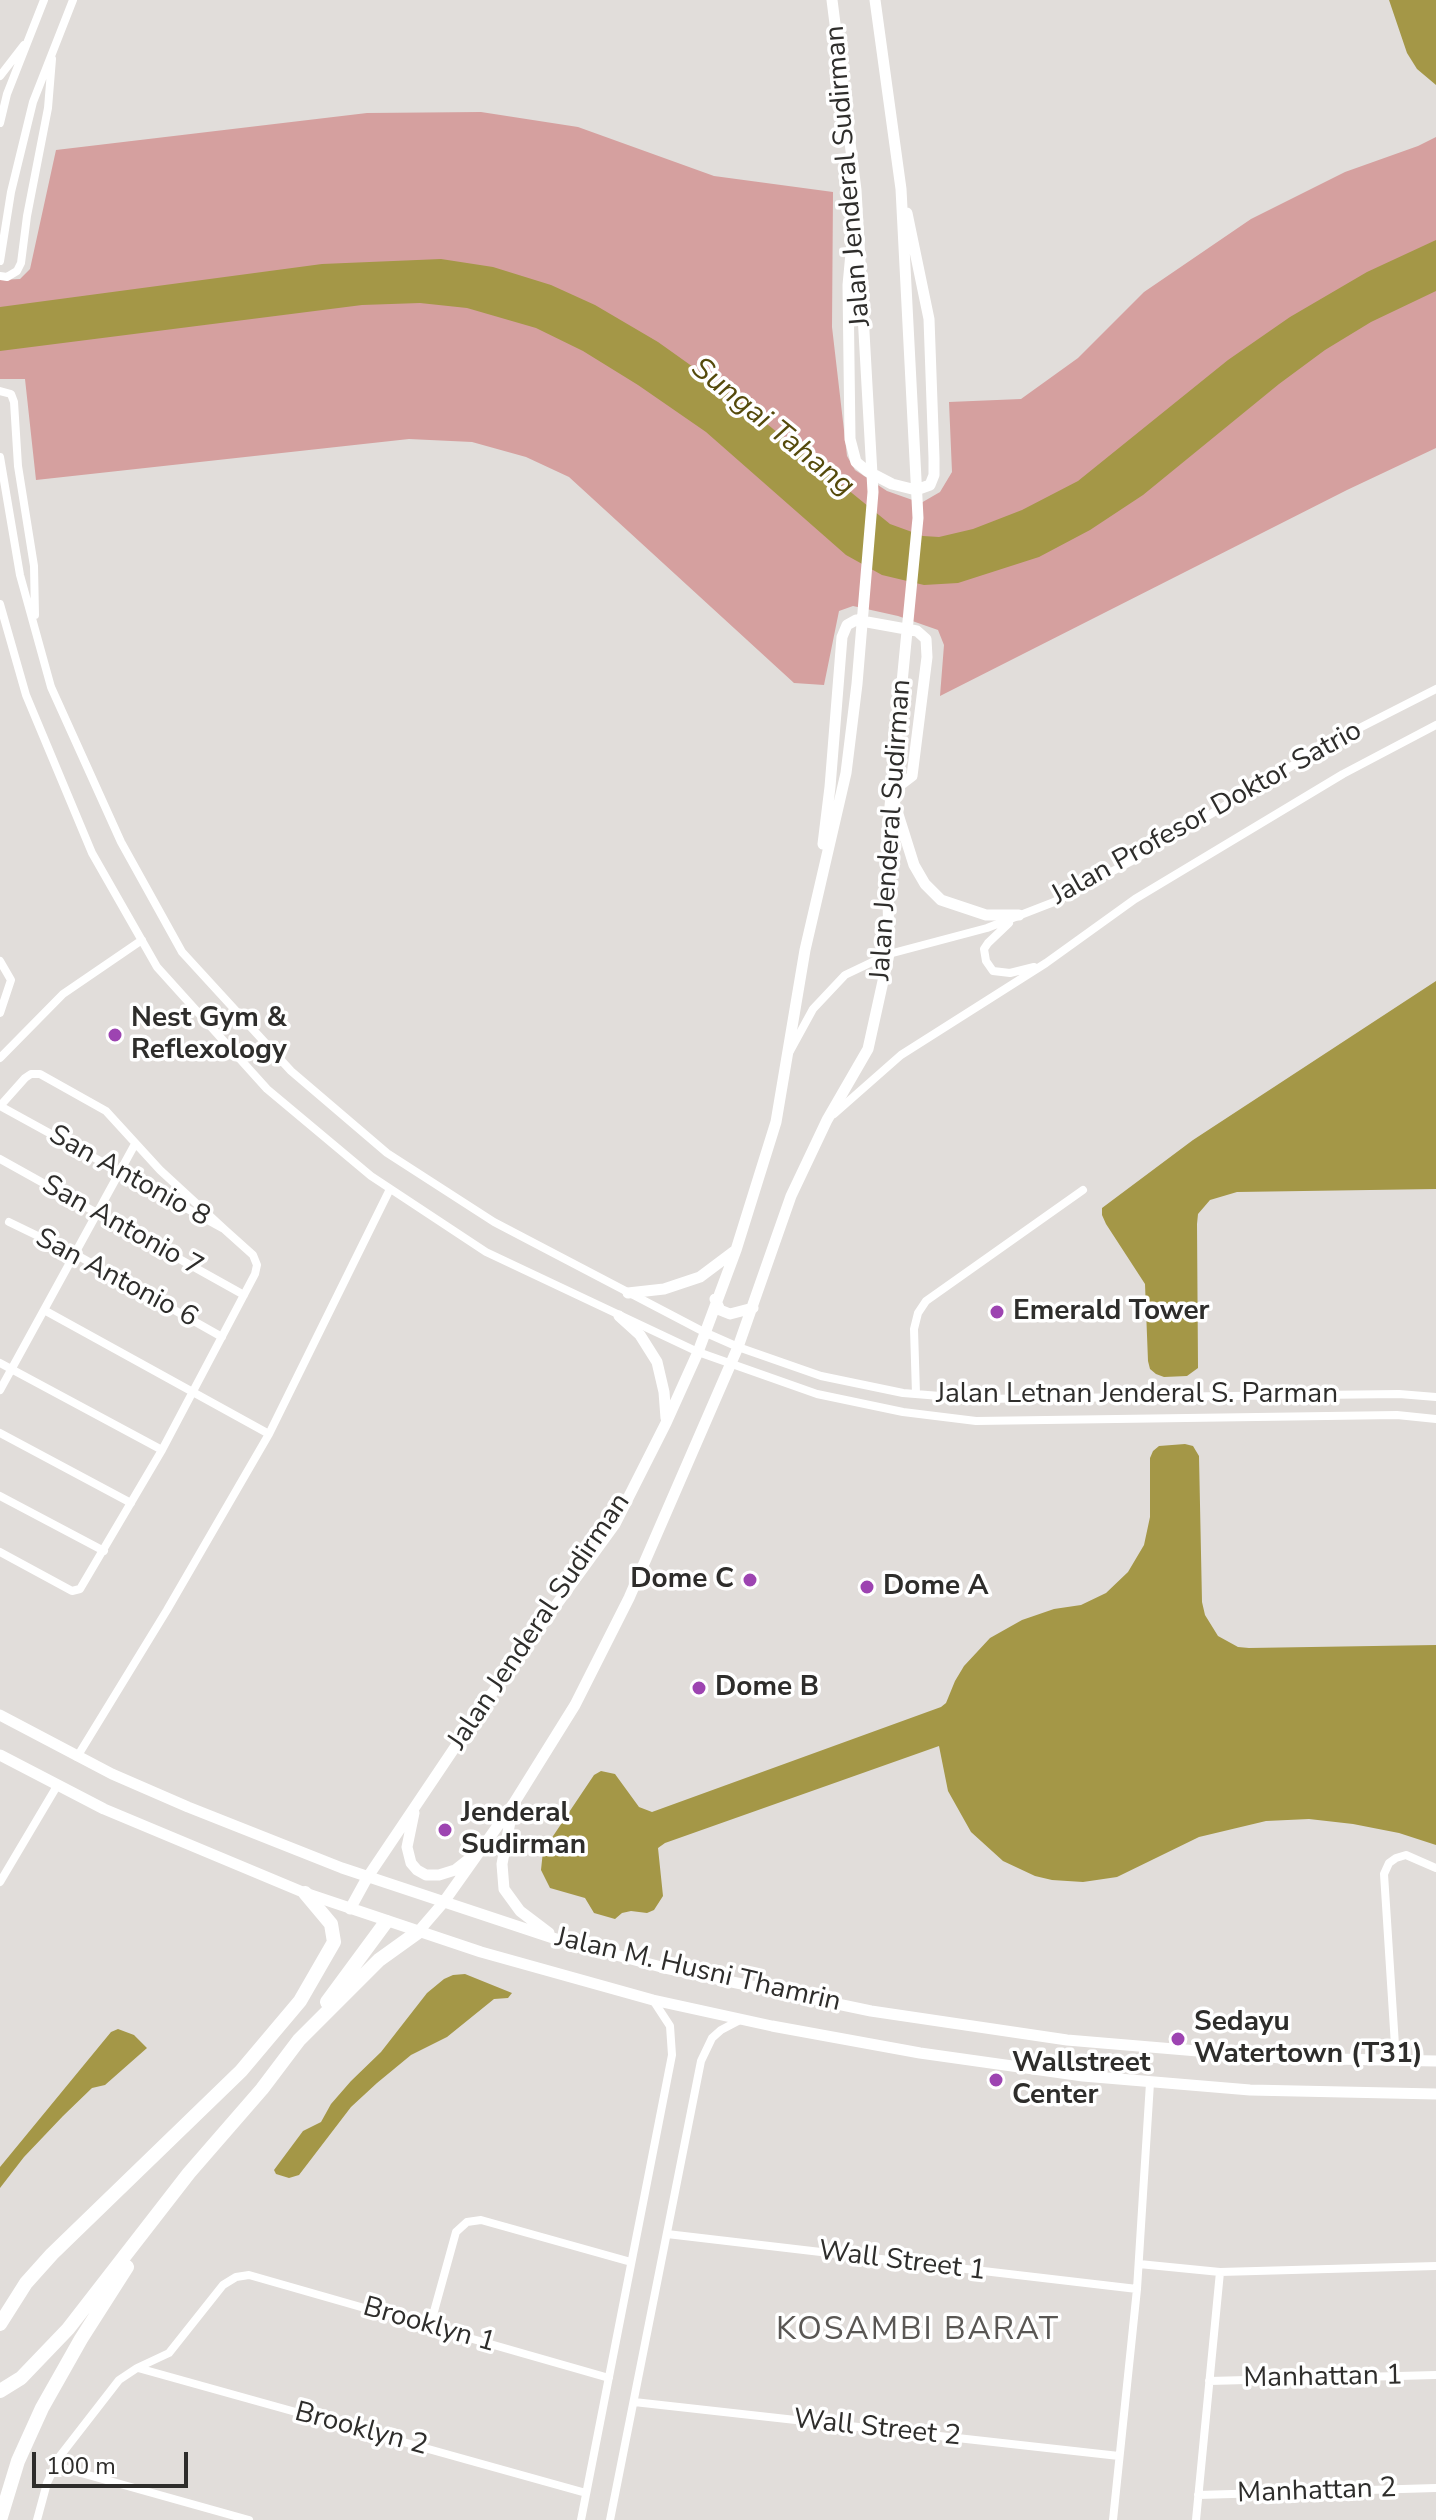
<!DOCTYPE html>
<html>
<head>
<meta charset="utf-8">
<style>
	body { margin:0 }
	#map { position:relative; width:1436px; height:2520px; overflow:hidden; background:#e1ddda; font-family:"Nunito Sans",sans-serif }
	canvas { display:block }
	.scale { position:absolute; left:32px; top:2452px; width:156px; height:36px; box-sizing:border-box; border:4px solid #2e2d2b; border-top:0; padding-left:10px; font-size:24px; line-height:28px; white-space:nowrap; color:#2e2d2b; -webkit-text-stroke:6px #fff; paint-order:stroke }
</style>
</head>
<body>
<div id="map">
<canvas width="1436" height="2520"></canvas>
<div class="scale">100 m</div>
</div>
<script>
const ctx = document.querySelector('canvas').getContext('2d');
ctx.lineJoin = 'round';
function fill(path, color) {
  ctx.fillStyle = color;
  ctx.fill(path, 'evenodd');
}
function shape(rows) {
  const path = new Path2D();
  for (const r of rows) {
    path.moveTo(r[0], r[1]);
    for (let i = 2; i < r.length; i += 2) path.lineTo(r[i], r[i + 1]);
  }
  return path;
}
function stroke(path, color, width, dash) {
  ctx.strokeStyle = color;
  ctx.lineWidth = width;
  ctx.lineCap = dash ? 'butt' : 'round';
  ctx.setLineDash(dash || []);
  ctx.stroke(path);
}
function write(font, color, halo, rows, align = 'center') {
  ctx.font = font + ' "Nunito Sans",sans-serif';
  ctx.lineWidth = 7;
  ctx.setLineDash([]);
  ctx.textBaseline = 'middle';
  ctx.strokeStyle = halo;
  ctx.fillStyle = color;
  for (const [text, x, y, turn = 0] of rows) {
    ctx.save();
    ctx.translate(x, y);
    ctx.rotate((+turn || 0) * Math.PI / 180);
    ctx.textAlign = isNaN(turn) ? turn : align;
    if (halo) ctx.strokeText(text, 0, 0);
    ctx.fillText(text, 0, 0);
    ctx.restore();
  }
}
fill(shape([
	[481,112,578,127,714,176,833,192,832,327,847,456,855,470,887,491,921,503,940,492,952,472,949,402,1021,399,1078,358,1144,292,1251,219,1345,172,1418,146,1436,137,1436,448,1347,490,940,696,944,645,938,630,898,616,853,606,839,611,824,685,794,683,569,477,526,457,472,442,409,439,36,480,25,379,0,379,0,280,20,279,30,269,56,150,367,113]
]), '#d5a09f');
fill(shape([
	[1389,0,1436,0,1436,85,1417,69,1407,53],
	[1436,240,1436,291,1371,322,1325,350,1279,384,1143,495,1090,530,1039,557,958,583,924,585,882,575,846,555,706,432,638,385,583,351,536,328,467,308,420,303,362,305,0,351,0,307,322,264,441,259,493,267,551,285,595,305,658,342,724,389,890,524,923,536,939,537,973,529,1022,510,1078,481,1228,360,1290,317,1367,272],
	[1436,981,1436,1189,1237,1192,1210,1200,1198,1214,1197,1224,1198,1368,1187,1376,1164,1377,1156,1374,1150,1369,1148,1361,1145,1284,1106,1224,1102,1215,1102,1208,1193,1140],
	[1185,1444,1193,1446,1199,1456,1202,1602,1205,1615,1218,1636,1238,1647,1249,1648,1436,1645,1436,1845,1399,1833,1353,1824,1309,1819,1266,1821,1199,1837,1117,1877,1083,1882,1052,1880,1035,1876,1003,1861,971,1832,948,1791,939,1746,665,1843,658,1848,663,1896,654,1910,647,1913,631,1911,622,1913,615,1919,594,1913,585,1898,550,1888,541,1870,543,1851,594,1775,601,1771,615,1774,639,1807,652,1812,941,1707,946,1703,955,1681,964,1666,990,1638,1022,1620,1054,1609,1081,1605,1106,1593,1128,1572,1144,1545,1150,1517,1150,1458,1153,1451,1159,1446],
	[465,1974,512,1993,508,1998,494,1999,447,2037,411,2055,377,2083,351,2107,299,2175,289,2178,276,2174,274,2170,303,2131,321,2122,331,2104,351,2081,381,2052,427,1993,444,1979,453,1975],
	[118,2029,134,2035,147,2048,105,2085,92,2088,63,2116,24,2157,0,2188,0,2167,111,2032]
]), '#a49747');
stroke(shape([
	[0,76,24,45],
	[0,123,7,94,44,0],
	[0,261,11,192,33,102,73,0],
	[0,276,7,277,17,271,21,263,27,216,48,108,52,59],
	[0,391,11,394,14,402,18,466,34,566,35,615],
	[0,457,20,575,51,687,121,842,182,952,291,1071,387,1153,494,1222,704,1332,738,1347,821,1376,903,1393,977,1399,1399,1394,1436,1397],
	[0,604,26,695,92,853,157,967,267,1089,371,1176,486,1252,698,1352,817,1394,903,1412,976,1421,1397,1415,1436,1419],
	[1009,923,988,943,984,949,986,961,993,971,1010,973,1034,967],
	[0,961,11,980,0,1013],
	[790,1051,813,1009,845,975,889,954,987,928,1054,902,1130,862,1334,741,1436,689],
	[0,1058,63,994,142,940],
	[834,1114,901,1055,1046,963,1135,899,1343,774,1436,725],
	[0,1159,244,1295],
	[9,1222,75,1254,222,1337],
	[44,1310,269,1434],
	[0,1363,162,1450],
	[0,1390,135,1144],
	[916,1394,914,1329,918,1313,926,1301,1083,1190],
	[0,1433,131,1503],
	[0,1496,104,1551],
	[0,1552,72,1591,80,1589,162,1450,255,1274,257,1265,253,1255,224,1229,0,1106,25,1078,31,1074,40,1074,106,1111,160,1170,224,1229],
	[77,1757,167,1610,269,1434,390,1189],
	[0,1882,57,1786],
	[1396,2061,1384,1874,1389,1863,1396,1858,1406,1855,1436,1868],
	[667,2234,1137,2289],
	[1139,2264,1220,2272,1436,2266],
	[430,2326,456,2232,467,2222,481,2220,631,2262],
	[138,2368,586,2493],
	[1209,2381,1436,2375],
	[634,2402,1119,2456],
	[56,2466,249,2520],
	[1198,2495,1436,2488],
	[37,2520,47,2483,60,2456,119,2380,137,2368,169,2353,223,2285,236,2277,249,2275,609,2378],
	[581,2520,672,2055,670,2026,653,2000],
	[610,2520,701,2061,712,2038,721,2030,740,2020],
	[1113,2520,1137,2289,1150,2083],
	[1196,2520,1220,2272]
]), '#fff', 8);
stroke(shape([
	[853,232,848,285,850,439,856,462,867,471,892,484,916,490,930,485,934,475,934,458,929,319,907,213],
	[823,844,830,787,842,637,847,625,856,620,917,631,926,639,927,657,912,776,891,792,914,865,925,884,941,900,986,915,1019,915],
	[628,1293,664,1289,700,1277,736,1250],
	[715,1299,720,1310,730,1314,753,1308],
	[619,1316,640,1335,657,1362,664,1392,666,1418],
	[0,1715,112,1774,188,1807,342,1868,556,1939,665,1968,871,2011,1067,2040,1281,2058,1436,2061],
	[0,1755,104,1809,305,1893,481,1952,653,2000,772,2026,920,2053,1083,2076,1250,2090,1436,2094],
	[512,1811,502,1864,504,1889,520,1911,549,1933],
	[414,1813,407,1847,411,1863,417,1870,426,1875,439,1875,455,1870,469,1859],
	[350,1909,367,1878,480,1710,615,1524,666,1423,698,1352,736,1250,776,1122,805,950,846,773,857,684,873,492,856,190,832,0],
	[418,1932,443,1903,514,1803,575,1705,629,1598,738,1347,791,1196,827,1120,868,1049,889,954,887,837,918,518,901,189,875,0]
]), '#fff', 11);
stroke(shape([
	[327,2002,386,1922],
	[0,2324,26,2283,52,2254,241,2071,300,2001,334,1942,331,1924,305,1893],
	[0,2391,21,2378,68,2329,189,2173,262,2089,299,2040,379,1960,418,1932],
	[0,2520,18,2461,42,2408,81,2339,127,2267]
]), '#fff', 14);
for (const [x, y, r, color] of [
	[115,1035,8,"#9d44b1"],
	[997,1312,8,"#9d44b1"],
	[750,1580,8,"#9d44b1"],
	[867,1587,8,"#9d44b1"],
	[699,1688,8,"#9d44b1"],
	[445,1830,8,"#9d44b1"],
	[1178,2039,8,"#9d44b1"],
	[996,2080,8,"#9d44b1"]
]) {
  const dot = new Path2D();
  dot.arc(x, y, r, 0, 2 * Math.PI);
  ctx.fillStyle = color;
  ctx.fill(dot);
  stroke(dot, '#fff', 3);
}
write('28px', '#2e2d2b', '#fff', [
	["Jalan Jenderal Sudirman",849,176,-95],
	["Jalan Profesor Doktor Satrio",1207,814,-29],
	["Jalan Jenderal Sudirman",892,830,-86],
	["San Antonio 8",129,1177,29],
	["San Antonio 7",122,1227,29],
	["San Antonio 6",116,1279,28],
	["Jalan Letnan Jenderal S. Parman",1137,1395],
	["Jalan Jenderal Sudirman",540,1622,-56],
	["Jalan M. Husni Thamrin",698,1971,13],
	["Wall Street 1",902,2262,7],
	["Brooklyn 1",429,2326,16],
	["Manhattan 1",1323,2378,-1],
	["Wall Street 2",877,2429,6],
	["Brooklyn 2",361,2430,15],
	["Manhattan 2",1317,2492,-2]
]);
write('bold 28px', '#2e2d2b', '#fff', [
	["Nest Gym &",131,1019],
	["Reflexology",131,1051],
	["Emerald Tower",1013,1312],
	["Dome C",734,1580,"right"],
	["Dome A",883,1587],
	["Dome B",715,1688],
	["Jenderal",461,1814],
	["Sudirman",461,1846],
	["Sedayu",1194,2023],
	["Watertown (T31)",1194,2055],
	["Wallstreet",1012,2064],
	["Center",1012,2096]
], 'left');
write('italic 30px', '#554a0b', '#fff', [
	["Sungai Tahang",772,428,39]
]);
ctx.letterSpacing = '2px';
write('32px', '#5a5754', '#fff', [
	["KOSAMBI BARAT",918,2331]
]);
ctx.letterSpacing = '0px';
</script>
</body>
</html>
